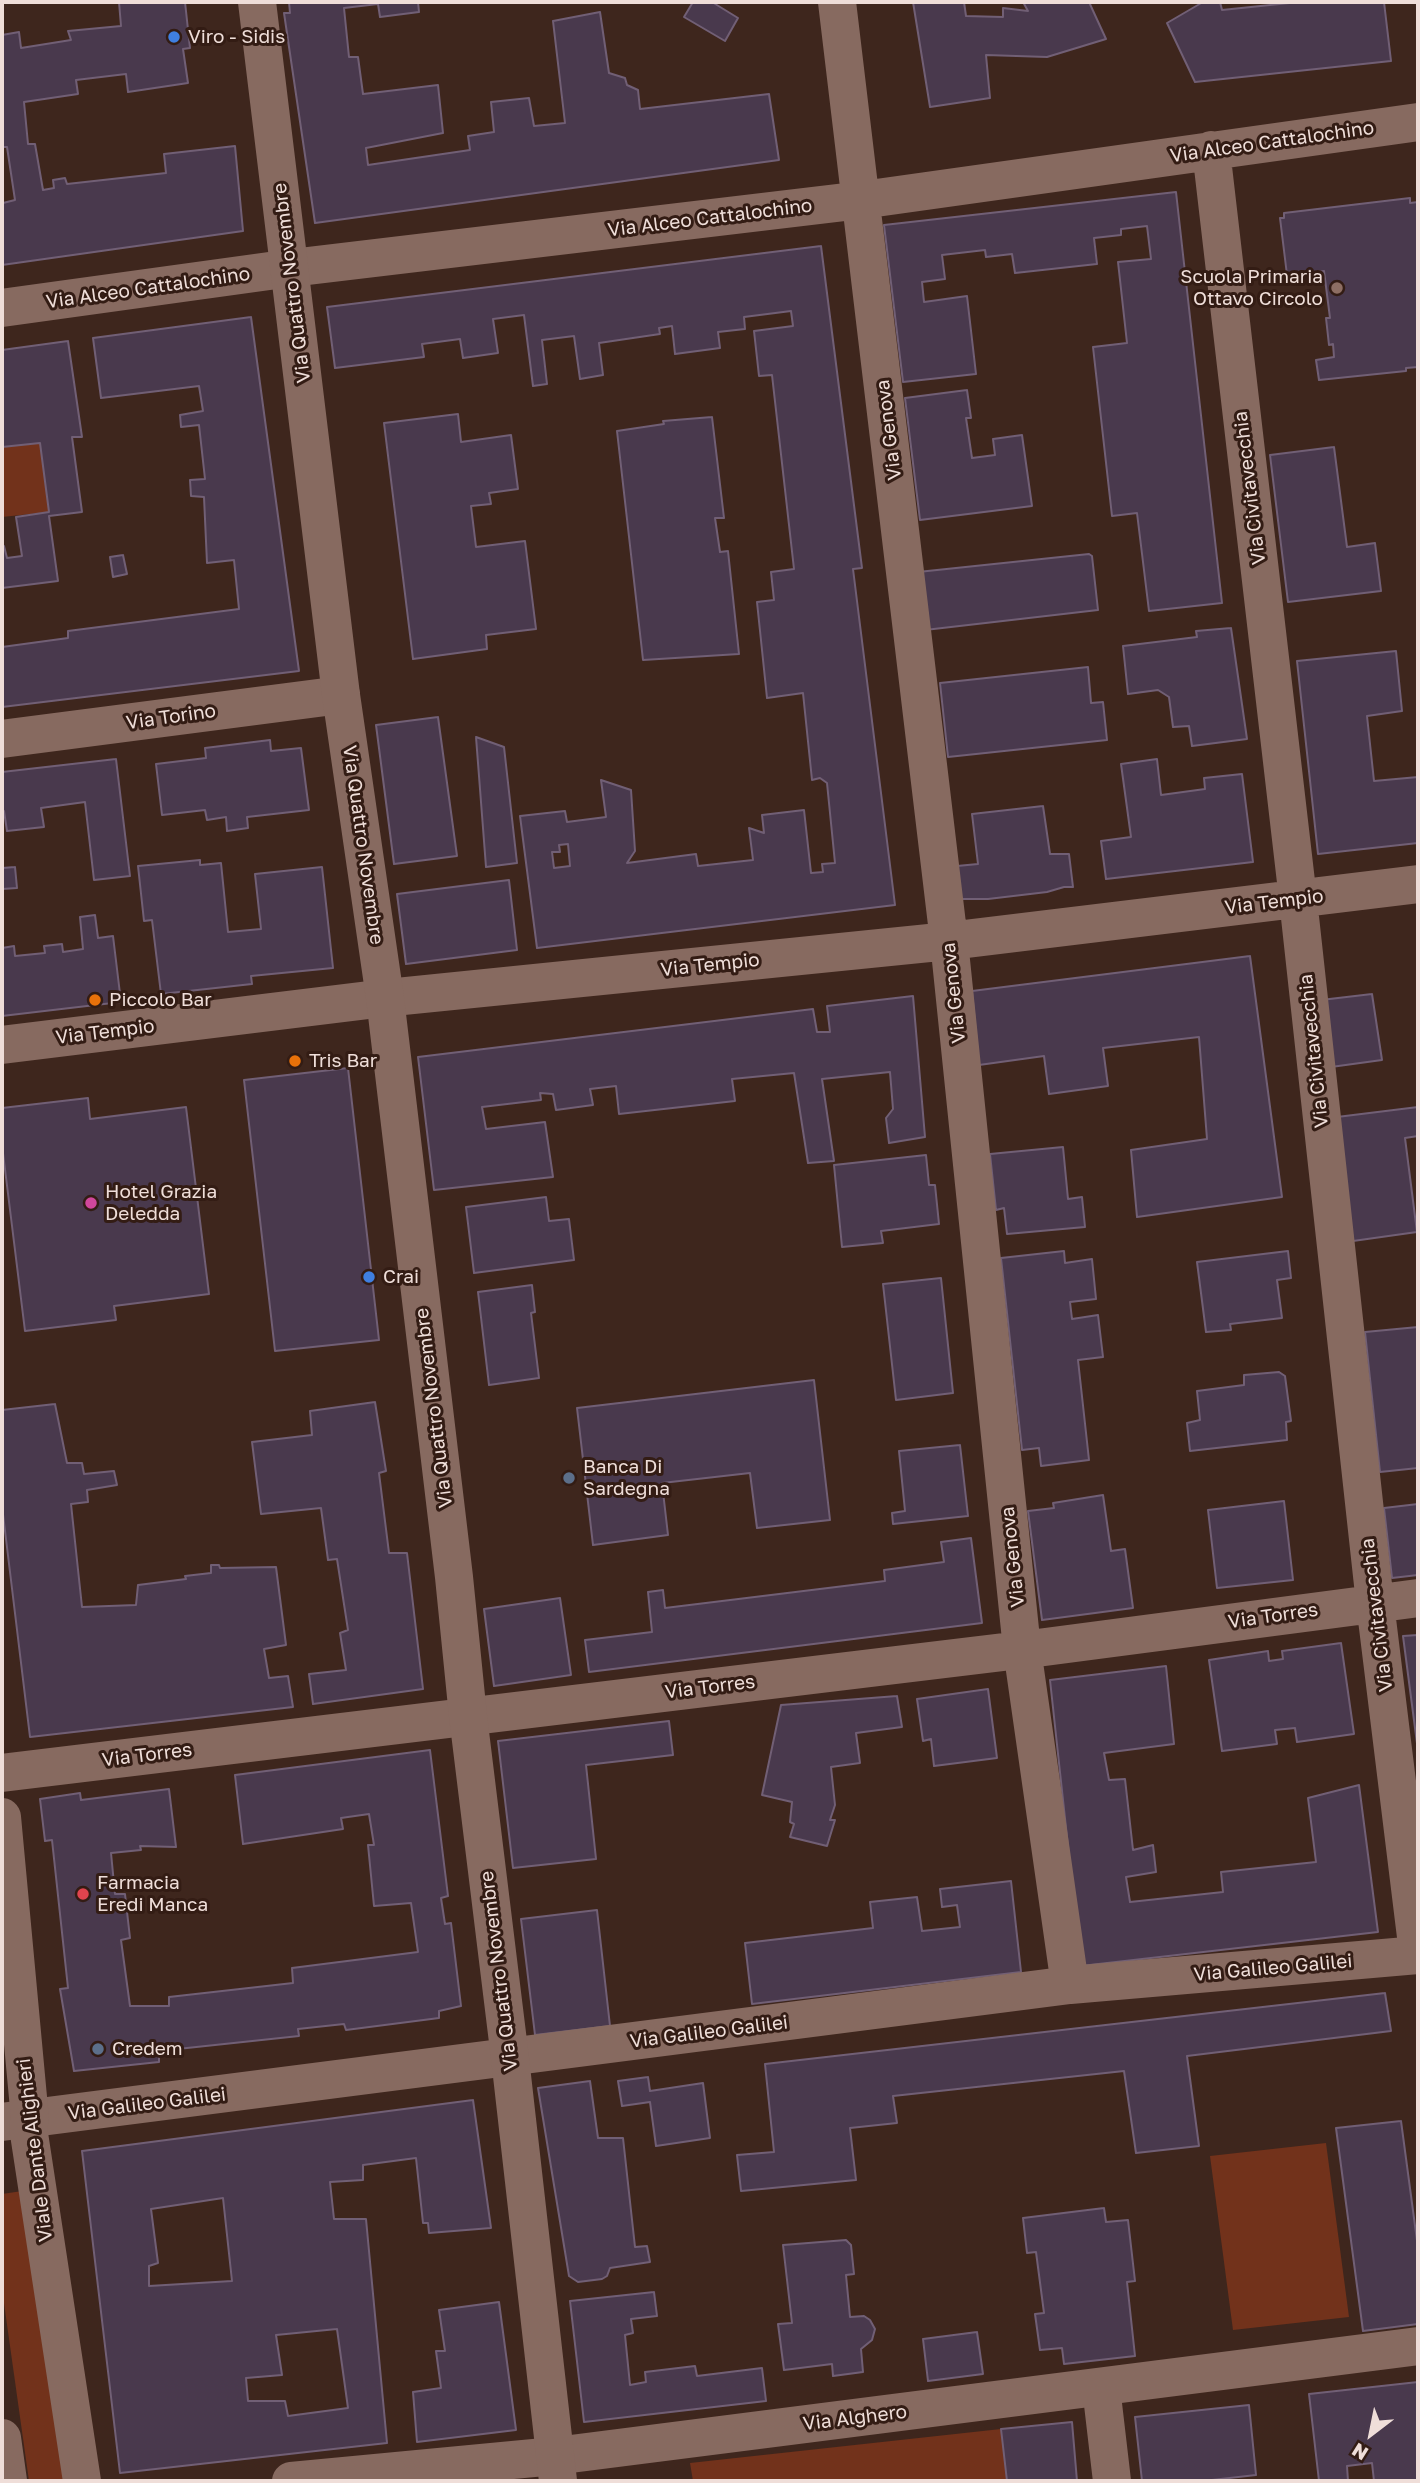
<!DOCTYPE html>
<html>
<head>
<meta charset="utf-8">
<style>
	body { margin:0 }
	#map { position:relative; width:1420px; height:2483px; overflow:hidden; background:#3e261d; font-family:"Golos Text",sans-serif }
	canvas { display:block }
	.frame { position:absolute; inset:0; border:4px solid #efded9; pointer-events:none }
	.north { position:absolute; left:1336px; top:2399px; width:70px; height:70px; -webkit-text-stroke:5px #331c14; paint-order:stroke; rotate:212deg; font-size:19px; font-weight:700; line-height:28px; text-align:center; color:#efded9 }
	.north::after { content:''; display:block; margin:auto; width:24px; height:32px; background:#efded9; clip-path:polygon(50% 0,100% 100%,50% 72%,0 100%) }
</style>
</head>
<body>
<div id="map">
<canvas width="1420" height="2483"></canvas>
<div class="frame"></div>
<div class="north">N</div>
</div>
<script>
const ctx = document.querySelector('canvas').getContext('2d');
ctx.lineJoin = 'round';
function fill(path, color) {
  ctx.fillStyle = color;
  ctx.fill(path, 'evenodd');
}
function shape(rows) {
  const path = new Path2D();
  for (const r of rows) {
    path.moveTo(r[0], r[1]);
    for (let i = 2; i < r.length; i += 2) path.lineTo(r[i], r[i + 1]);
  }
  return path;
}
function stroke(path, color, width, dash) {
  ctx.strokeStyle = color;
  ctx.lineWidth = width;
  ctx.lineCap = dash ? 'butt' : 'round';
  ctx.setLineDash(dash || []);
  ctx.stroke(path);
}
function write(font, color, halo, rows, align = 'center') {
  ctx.font = font + ' "Golos Text",sans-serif';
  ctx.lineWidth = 6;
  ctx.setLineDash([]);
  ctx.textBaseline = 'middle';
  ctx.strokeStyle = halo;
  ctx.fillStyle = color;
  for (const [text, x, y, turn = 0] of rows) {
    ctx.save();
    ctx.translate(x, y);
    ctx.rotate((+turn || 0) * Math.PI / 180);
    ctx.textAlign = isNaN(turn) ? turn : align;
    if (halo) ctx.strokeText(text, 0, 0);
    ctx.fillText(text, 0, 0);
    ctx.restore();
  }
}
fill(shape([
	[40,443,49,512,2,517,2,447],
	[1326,2143,1349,2317,1233,2330,1210,2156],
	[29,2190,70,2481,29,2481,2,2289,2,2194],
	[1001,2429,1007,2481,693,2481,690,2463]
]), '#72321b');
const building = shape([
	[119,2,185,2,190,48,183,49,188,83,128,92,126,74,76,80,78,94,24,102,28,144,35,144,43,190,54,188,53,180,65,178,67,184,166,173,164,154,235,146,243,231,2,265,2,197,3,203,15,200,7,147,2,147,2,35,19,32,21,48,71,40,68,31,121,26,119,2],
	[289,2,418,2,419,12,380,17,378,4,344,8,349,57,358,57,363,94,438,85,443,133,366,148,368,165,470,150,468,136,494,132,491,102,529,98,534,126,565,123,553,21,600,12,609,73,625,78,627,85,638,90,640,109,769,94,779,160,315,223,284,13,290,13,289,2],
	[693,2,712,2,738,18,725,41,684,17,693,2],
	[913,2,964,2,966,16,1003,17,1003,8,1028,11,1023,2,1089,2,1106,39,1047,57,986,55,990,98,930,107,913,2],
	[1203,2,1220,2,1222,10,1299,2,1384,2,1391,61,1195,82,1167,23,1203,2],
	[1176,192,1222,603,1149,611,1137,513,1112,516,1093,347,1127,343,1118,262,1151,259,1147,226,1121,229,1121,235,1094,238,1097,264,1015,273,1012,254,986,257,985,250,942,255,945,279,922,282,924,302,967,296,976,374,903,382,884,225,1176,192],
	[1410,198,1410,203,1418,202,1418,367,1406,368,1406,371,1319,380,1316,360,1334,357,1333,344,1329,345,1326,318,1330,318,1324,271,1287,275,1280,218,1284,218,1284,213,1410,198],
	[821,246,862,568,853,569,895,905,537,948,520,816,565,811,567,822,606,817,601,780,631,790,635,851,627,863,696,854,698,866,753,860,749,828,764,833,762,815,804,810,811,873,823,872,822,864,835,863,827,783,820,778,812,780,803,693,767,698,757,602,774,600,771,572,794,569,772,375,759,376,754,331,793,326,791,311,744,317,745,329,718,332,720,348,675,354,672,326,659,328,660,334,599,343,603,375,580,379,574,336,542,340,547,384,533,386,524,315,493,319,498,353,463,358,460,339,422,344,424,357,335,368,327,307,821,246],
	[568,844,570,866,554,868,552,852,560,852,559,845,568,844],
	[251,317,299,671,2,707,2,647,68,638,68,631,239,609,234,560,207,563,204,497,191,496,190,480,205,479,199,425,181,427,180,415,203,411,199,386,101,398,93,338,251,317],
	[68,341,82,437,72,437,82,512,49,516,58,581,2,588,2,546,4,546,7,558,22,556,16,517,49,512,40,443,2,447,2,350,68,341],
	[967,390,971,418,966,418,972,458,995,455,993,439,1022,435,1032,506,920,520,905,398,967,390],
	[458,414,461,442,511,435,518,489,489,493,491,504,471,506,476,547,525,541,536,629,486,635,487,649,413,659,384,423,458,414],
	[712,417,724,518,715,518,720,552,728,551,739,654,643,660,617,431,664,424,663,421,712,417],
	[1334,447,1347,547,1375,543,1381,591,1288,602,1270,455,1334,447],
	[1089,554,1092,556,1098,610,925,630,918,572,1089,554],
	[123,555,127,574,113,577,110,557,123,555],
	[1231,628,1247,739,1192,746,1189,726,1173,727,1169,697,1158,690,1128,694,1123,646,1197,637,1196,631,1231,628],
	[1396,651,1402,711,1367,716,1374,781,1418,777,1418,843,1318,854,1297,661,1396,651],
	[1088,667,1091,703,1103,702,1107,740,948,757,940,683,1088,667],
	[438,717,457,856,394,864,376,725,438,717],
	[476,737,504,747,517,863,486,867,476,737],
	[270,740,271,751,301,748,309,810,247,817,248,828,227,831,226,817,207,820,205,810,162,815,156,764,206,758,205,748,270,740],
	[116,759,130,876,94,880,85,802,41,808,44,827,7,831,4,811,2,811,2,772,116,759],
	[1157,759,1161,795,1205,789,1204,778,1242,774,1253,862,1106,879,1101,841,1131,837,1121,764,1157,759],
	[1043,806,1050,854,1069,854,1073,887,1064,887,1047,892,988,899,961,899,957,866,978,864,972,814,1043,806],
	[200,860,200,865,221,863,228,932,261,929,255,874,322,867,333,968,251,976,252,984,161,994,152,920,144,921,138,866,200,860],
	[15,867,17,888,2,889,2,868,15,867],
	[509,880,517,950,406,964,397,894,509,880],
	[95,915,98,938,113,936,121,1002,2,1016,2,948,14,946,15,956,45,953,44,946,62,944,63,952,83,949,80,917,95,915],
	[1250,956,1282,1197,1137,1217,1131,1150,1207,1139,1199,1037,1103,1048,1108,1086,1049,1094,1044,1056,979,1065,972,991,1250,956],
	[1372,994,1382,1060,1331,1067,1321,1000,1372,994],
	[913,996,925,1137,889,1143,886,1118,893,1109,890,1072,822,1079,834,1161,808,1163,794,1073,732,1079,735,1101,619,1114,616,1086,590,1089,593,1105,556,1110,553,1094,540,1093,541,1100,482,1107,486,1129,545,1122,553,1177,434,1190,418,1057,813,1009,817,1032,830,1032,827,1006,913,996],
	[348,1068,379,1340,275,1351,244,1080,348,1068],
	[88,1098,90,1119,186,1107,209,1294,114,1306,116,1320,25,1331,2,1145,2,1108,88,1098],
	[1418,1107,1418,1136,1405,1138,1417,1232,1353,1241,1337,1117,1418,1107],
	[1063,1147,1068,1199,1082,1197,1085,1227,1007,1234,1004,1208,996,1210,990,1154,1063,1147],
	[926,1155,929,1185,935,1185,939,1224,881,1231,883,1243,842,1247,834,1165,926,1155],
	[546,1197,549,1221,569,1219,574,1260,474,1273,466,1207,546,1197],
	[1064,1251,1065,1263,1092,1259,1096,1299,1070,1302,1072,1319,1098,1315,1103,1357,1078,1360,1089,1460,1041,1466,1039,1448,1022,1450,1001,1258,1064,1251],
	[1288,1251,1291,1278,1277,1280,1282,1318,1230,1324,1231,1330,1206,1332,1197,1262,1288,1251],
	[941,1278,953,1393,896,1400,883,1284,941,1278],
	[532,1285,535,1312,531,1313,539,1378,489,1385,478,1292,532,1285],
	[1418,1327,1418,1468,1380,1472,1365,1332,1418,1327],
	[1279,1372,1285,1376,1291,1421,1286,1422,1287,1440,1190,1451,1187,1423,1200,1420,1197,1391,1244,1385,1244,1375,1279,1372],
	[814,1380,830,1520,757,1528,750,1473,662,1483,668,1535,593,1545,577,1408,814,1380],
	[375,1402,386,1471,379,1473,389,1553,407,1553,423,1689,313,1704,309,1674,346,1670,340,1633,348,1630,337,1559,328,1560,321,1508,261,1514,252,1442,312,1435,310,1411,375,1402],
	[55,1404,67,1463,82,1463,84,1474,114,1471,117,1485,87,1490,88,1502,71,1504,82,1607,136,1605,138,1585,186,1579,185,1576,211,1573,211,1565,219,1565,220,1568,276,1567,286,1645,264,1649,269,1678,288,1676,293,1707,30,1737,2,1506,2,1410,55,1404],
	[960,1445,968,1516,893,1524,892,1513,905,1511,899,1451,960,1445],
	[1103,1495,1111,1551,1125,1549,1133,1608,1042,1620,1028,1511,1054,1508,1053,1503,1103,1495],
	[1284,1501,1293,1580,1217,1588,1208,1510,1284,1501],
	[1418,1504,1418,1575,1392,1578,1384,1508,1418,1504],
	[971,1538,982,1623,589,1672,585,1640,652,1632,648,1592,663,1590,665,1608,885,1581,884,1570,944,1562,941,1542,971,1538],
	[560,1598,571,1675,494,1686,484,1609,560,1598],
	[1418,1635,1418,1751,1403,1636,1418,1635],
	[1341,1643,1354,1734,1297,1742,1295,1728,1275,1730,1277,1744,1222,1751,1209,1660,1268,1651,1269,1661,1283,1659,1282,1651,1341,1643],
	[1166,1666,1174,1744,1104,1753,1109,1780,1125,1779,1133,1850,1153,1845,1156,1872,1126,1877,1130,1902,1223,1892,1221,1872,1316,1862,1308,1798,1359,1785,1378,1932,1081,1966,1050,1680,1166,1666],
	[988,1689,997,1758,934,1766,931,1739,923,1741,917,1699,988,1689],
	[897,1696,902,1727,856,1733,860,1763,831,1767,835,1805,830,1820,835,1820,827,1846,790,1837,794,1824,790,1822,792,1802,762,1795,781,1705,897,1696],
	[669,1721,673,1755,586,1765,596,1859,513,1868,498,1741,669,1721],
	[430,1750,448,1896,441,1898,445,1924,451,1923,461,2006,439,2011,439,2018,346,2030,344,2024,298,2029,299,2036,159,2051,159,2062,74,2071,60,1989,68,1988,52,1840,45,1841,40,1799,80,1793,81,1800,169,1789,176,1847,140,1846,141,1850,111,1853,115,1894,125,1894,130,1938,121,1940,130,2006,169,2006,169,1997,293,1983,292,1968,418,1952,411,1903,374,1906,368,1845,374,1845,369,1814,341,1818,343,1829,243,1844,235,1775,430,1750],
	[1011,1881,1021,1972,752,2004,745,1943,873,1928,870,1902,917,1897,922,1931,960,1927,957,1905,942,1907,940,1889,1011,1881],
	[597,1910,610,2026,535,2035,521,1919,597,1910],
	[1385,1993,1391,2031,1187,2056,1199,2146,1136,2153,1124,2071,893,2096,897,2123,850,2128,856,2180,741,2191,737,2155,774,2152,765,2064,1385,1993],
	[648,2077,650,2091,703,2083,710,2138,656,2146,650,2102,622,2106,618,2081,648,2077],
	[590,2081,598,2138,623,2138,635,2247,647,2246,650,2262,610,2268,607,2276,602,2279,578,2282,569,2276,538,2088,590,2081],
	[473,2100,491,2228,429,2233,428,2223,423,2223,416,2158,363,2165,363,2180,330,2182,334,2219,366,2219,387,2443,120,2473,82,2151,473,2100],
	[223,2198,232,2281,149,2286,149,2266,158,2263,151,2209,223,2198],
	[337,2329,348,2408,288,2416,285,2401,248,2401,246,2378,282,2375,276,2335,337,2329],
	[1401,2121,1418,2248,1418,2324,1363,2331,1336,2128,1401,2121],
	[1104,2208,1106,2222,1128,2220,1135,2281,1127,2282,1135,2356,1064,2364,1062,2348,1040,2350,1035,2314,1044,2313,1036,2252,1027,2253,1023,2218,1104,2208],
	[846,2240,851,2245,854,2274,846,2275,850,2317,864,2316,870,2320,875,2329,872,2340,861,2349,863,2372,833,2376,832,2364,784,2370,778,2324,792,2323,783,2245,846,2240],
	[654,2292,657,2316,631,2319,633,2333,625,2335,630,2385,646,2382,645,2372,695,2366,697,2376,762,2368,766,2401,584,2422,570,2301,654,2292],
	[499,2302,516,2430,417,2442,413,2392,441,2388,436,2351,445,2351,439,2310,499,2302],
	[977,2332,983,2374,928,2381,923,2339,977,2332],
	[1418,2382,1418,2481,1374,2481,1372,2463,1347,2466,1348,2481,1319,2481,1309,2394,1418,2382],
	[1249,2405,1256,2475,1203,2481,1142,2481,1135,2417,1249,2405],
	[1072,2422,1077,2481,1007,2481,1001,2429,1072,2422]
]);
fill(building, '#49394d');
stroke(building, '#715f75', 2);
stroke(shape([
	[837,2,949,941,1022,1649,1070,1985],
	[1211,150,1298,899,1375,1603,1418,1953],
	[2,308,291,268,862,200,1418,122],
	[2,739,341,695],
	[2,1045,385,998,949,941,1418,884],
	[2,1773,1045,1647,1418,1598],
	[2,2122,1070,1985,1418,1955],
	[1101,2387,1112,2481],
	[291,2481,555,2456,1418,2346]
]), '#876a60', 38);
stroke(shape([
	[257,2,341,695,385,998,454,1577,468,1716,510,2058,558,2481],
	[2,1817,30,2119,28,2127,82,2481],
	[2,2438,8,2481]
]), '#876a60', 38);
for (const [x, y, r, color] of [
	[174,37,7,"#3f7fe0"],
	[1337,288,7,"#8d6e63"],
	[95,1000,7,"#e8710a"],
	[295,1061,7,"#e8710a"],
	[91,1203,7,"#d1479c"],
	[369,1277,7,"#3f7fe0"],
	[569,1478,7,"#5c6f8a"],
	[83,1894,7,"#e0444e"],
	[98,2049,7,"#5c6f8a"]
]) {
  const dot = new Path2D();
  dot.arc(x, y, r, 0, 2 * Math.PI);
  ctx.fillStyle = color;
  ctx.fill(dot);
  stroke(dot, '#331c14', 2.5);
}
write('19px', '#efded9', '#331c14', [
	["Viro - Sidis",188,37],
	["Scuola Primaria",1323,277,"right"],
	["Ottavo Circolo",1323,299,"right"],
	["Piccolo Bar",109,1000],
	["Tris Bar",309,1061],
	["Hotel Grazia",105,1192],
	["Deledda",105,1214],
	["Crai",383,1277],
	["Banca Di",583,1467],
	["Sardegna",583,1489],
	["Farmacia",97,1883],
	["Eredi Manca",97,1905],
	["Credem",112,2049]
], 'left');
write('19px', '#efded9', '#331c14', [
	["Via Alceo Cattalochino",1272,142,-8],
	["Via Alceo Cattalochino",710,218,-7],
	["Via Quattro Novembre",292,283,-97],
	["Via Alceo Cattalochino",148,288,-8],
	["Via Genova",889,430,-97],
	["Via Civitavecchia",1250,488,-97],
	["Via Torino",171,717,-8],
	["Via Quattro Novembre",363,845,82],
	["Via Tempio",1274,902,-7],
	["Via Tempio",710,965,-6],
	["Via Genova",954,993,-96],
	["Via Tempio",105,1032,-7],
	["Via Civitavecchia",1314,1051,-96],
	["Via Quattro Novembre",434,1408,-97],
	["Via Genova",1013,1557,-96],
	["Via Civitavecchia",1377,1615,-97],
	["Via Torres",1273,1616,-8],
	["Via Torres",710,1687,-7],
	["Via Torres",147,1755,-7],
	["Via Galileo Galilei",1273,1968,-5],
	["Via Quattro Novembre",499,1971,-97],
	["Via Galileo Galilei",709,2032,-7],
	["Via Galileo Galilei",147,2104,-7],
	["Viale Dante Alighieri",35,2150,-97],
	["Via Alghero",855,2418,-7]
]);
</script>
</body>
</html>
